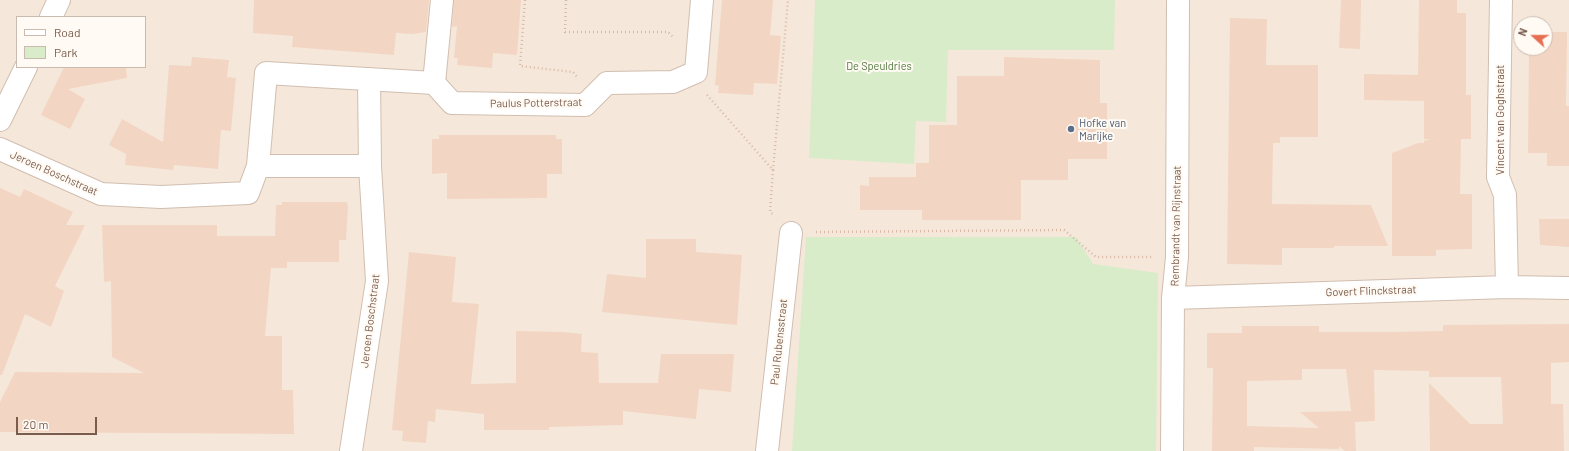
<!DOCTYPE html>
<html>
<head>
<meta charset="utf-8">
<style>
	body { margin:0 }
	#map { position:relative; width:1569px; height:451px; overflow:hidden; background:#fdf6ec; font-family:Barlow,sans-serif }
	canvas { display:block }
	.legend { position:absolute; left:16px; top:16px; width:130px; height:52px; box-sizing:border-box; background:#fffaf3; border:1px solid #cabbb1; margin:0; padding:5px 7px; list-style:none; font-size:12px; color:#7a5c4d }
	.legend li { display:flex; align-items:center; gap:8px; height:20px }
	.legend b { width:20px; border:1px solid #cabbb1 }
	.north { position:absolute; left:1513px; top:16px; width:40px; height:40px; box-sizing:border-box; background:#fffaf3; border:1px solid #cabbb1; border-radius:50%; rotate:291deg; font-size:11px; font-weight:700; line-height:16px; text-align:center; color:#7a5c4d }
	.north::after { content:''; display:block; margin:auto; width:14px; height:18px; background:#e76f51; clip-path:polygon(50% 0,100% 100%,50% 72%,0 100%) }
	.scale { position:absolute; left:16px; top:417px; width:81px; height:18px; box-sizing:border-box; border:2px solid #7a5c4d; border-top:0; padding-left:5px; font-size:12px; line-height:14px; white-space:nowrap; color:#7a5c4d; -webkit-text-stroke:3px #fffaf3; paint-order:stroke }
</style>
</head>
<body>
<div id="map">
<canvas width="1569" height="451"></canvas>
<ul class="legend">
<li><b style="height:5px;background:#fff"></b>Road</li>
<li><b style="height:11px;background:#d8ecc9"></b>Park</li>
</ul>
<div class="north">N</div>
<div class="scale">20 m</div>
</div>
<script>
const ctx = document.querySelector('canvas').getContext('2d');
ctx.lineJoin = 'round';
function fill(path, color) {
  ctx.fillStyle = color;
  ctx.fill(path, 'evenodd');
}
function shape(rows) {
  const path = new Path2D();
  for (const r of rows) {
    path.moveTo(r[0], r[1]);
    for (let i = 2; i < r.length; i += 2) path.lineTo(r[i], r[i + 1]);
  }
  return path;
}
function stroke(path, color, width, dash) {
  ctx.strokeStyle = color;
  ctx.lineWidth = width;
  ctx.lineCap = dash ? 'butt' : 'round';
  ctx.setLineDash(dash || []);
  ctx.stroke(path);
}
function write(font, color, halo, rows, align = 'center') {
  ctx.font = font + ' Barlow,sans-serif';
  ctx.lineWidth = 4;
  ctx.setLineDash([]);
  ctx.textBaseline = 'middle';
  ctx.strokeStyle = halo;
  ctx.fillStyle = color;
  for (const [text, x, y, turn = 0] of rows) {
    ctx.save();
    ctx.translate(x, y);
    ctx.rotate((+turn || 0) * Math.PI / 180);
    ctx.textAlign = isNaN(turn) ? turn : align;
    if (halo) ctx.strokeText(text, 0, 0);
    ctx.fillText(text, 0, 0);
    ctx.restore();
  }
}
fill(shape([
	[0,0,1569,0,1569,451,0,451],
	[17,17,145,17,145,67,17,67],
	[1521,24,1545,24,1545,48,1521,48]
]), '#f5e8da');
fill(shape([
	[815,0,1115,0,1114,50,948,50,946,122,916,121,914,164,809,158],
	[806,237,1076,237,1093,264,1158,273,1156,451,792,451]
]), '#d8ecc9');
fill(shape([
	[254,0,429,0,426,32,412,34,396,33,394,55,292,47,293,36,253,33],
	[454,0,521,0,517,55,493,53,492,68,457,65,458,58,454,58,457,26,452,27],
	[722,0,773,0,770,35,781,36,777,84,754,83,753,95,718,93,719,86,715,85],
	[1341,0,1361,0,1360,49,1339,48],
	[1419,0,1457,0,1457,13,1466,13,1466,95,1471,95,1471,139,1461,139,1460,194,1472,194,1472,249,1436,250,1436,256,1392,256,1392,153,1418,143,1424,143,1424,141,1430,139,1424,139,1424,101,1365,100,1364,99,1364,74,1418,75],
	[1230,18,1267,19,1266,65,1318,65,1318,137,1280,137,1280,143,1273,143,1272,204,1371,205,1388,246,1334,246,1334,248,1282,248,1282,265,1227,264],
	[1545,32,1567,32,1566,106,1569,106,1569,166,1547,166,1547,153,1528,153,1529,48,1545,48],
	[192,57,229,60,227,77,236,78,231,131,221,130,218,169,174,165,173,170,125,165,126,154,109,145,122,119,163,142,169,65,191,66],
	[1004,57,1100,60,1100,103,1107,103,1107,159,1068,159,1068,180,1021,180,1021,220,922,220,922,210,860,210,860,185,869,186,869,177,916,177,916,163,929,163,929,125,957,125,957,76,1004,76],
	[64,67,126,67,127,78,68,89,85,99,70,129,41,115],
	[439,135,556,135,556,139,562,139,562,174,547,174,547,198,447,199,447,173,432,174,432,139,439,139],
	[0,188,20,197,24,189,73,212,66,225,85,225,55,286,64,291,51,327,25,314,2,375,0,375],
	[282,202,347,202,348,206,346,240,339,240,339,262,287,262,287,268,271,268,265,336,282,336,282,390,293,390,294,434,0,432,0,402,15,372,144,373,112,357,111,281,104,282,102,225,217,225,217,236,275,236,276,205,282,205],
	[1539,219,1569,219,1569,247,1540,245],
	[646,239,696,239,696,252,742,255,737,325,602,312,607,274,646,278],
	[409,252,456,257,452,302,479,304,471,384,516,383,516,331,563,332,582,334,581,352,598,353,599,383,658,383,661,354,734,354,731,392,699,389,696,419,623,411,623,425,549,427,549,430,484,430,484,414,436,409,435,422,428,421,426,443,402,441,403,431,392,430],
	[1569,324,1569,362,1551,363,1551,404,1563,404,1564,451,1430,451,1429,383,1470,424,1503,424,1501,377,1429,377,1429,371,1374,370,1375,421,1355,422,1356,451,1345,451,1339,446,1339,449,1254,447,1254,451,1212,451,1213,368,1207,368,1207,333,1242,333,1242,326,1319,326,1319,332,1390,332,1443,331,1443,325],
	[1302,369,1346,369,1351,411,1300,412,1319,428,1247,426,1247,381,1302,380]
]), '#f3d5c3');
const minor = shape([
	[442,0,434,83,452,103,585,105,607,83,673,82,696,72,702,0],
	[1501,0,1498,177,1505,195,1507,287],
	[51,17,59,0],
	[0,120,26,67],
	[0,149,101,194,161,197,248,193,258,166,266,73,434,83],
	[258,166,370,166],
	[1173,298,1507,287,1569,288],
	[351,451,377,281,370,166,369,79],
	[767,451,791,233],
	[1172,451,1173,298,1177,257,1178,0]
]);
stroke(minor, '#d1beb0', 24);
stroke(shape([
	[525,0,520,66,573,72,578,78],
	[566,0,565,32,668,32,674,38],
	[707,95,773,170,770,212,774,215],
	[773,170,788,0],
	[816,232,1064,230,1096,257,1153,257]
]), '#d9b8a5', 2.5, [1, 3]);
stroke(minor, '#fff', 22);
for (const [x, y, r, color] of [
	[1071,129,4,"#5c6f8a"]
]) {
  const dot = new Path2D();
  dot.arc(x, y, r, 0, 2 * Math.PI);
  ctx.fillStyle = color;
  ctx.fill(dot);
  stroke(dot, '#fffaf3', 1.5);
}
write('11px', '#537a41', '#fffaf3', [
	["De Speuldries",879,66]
]);
write('11px', '#7a5c4d', '#fffaf3', [
	["Paulus Potterstraat",536,103,-1],
	["Vincent van Goghstraat",1500,120,-90],
	["Jeroen Boschstraat",54,173,24],
	["Rembrandt van Rijnstraat",1176,226,-89],
	["Govert Flinckstraat",1371,291,-2],
	["Jeroen Boschstraat",370,321,-83],
	["Paul Rubensstraat",779,342,-84]
]);
write('11px', '#4e5e75', '#fffaf3', [
	["Hofke van",1079,123],
	["Marijke",1079,136]
], 'left');
</script>
</body>
</html>
